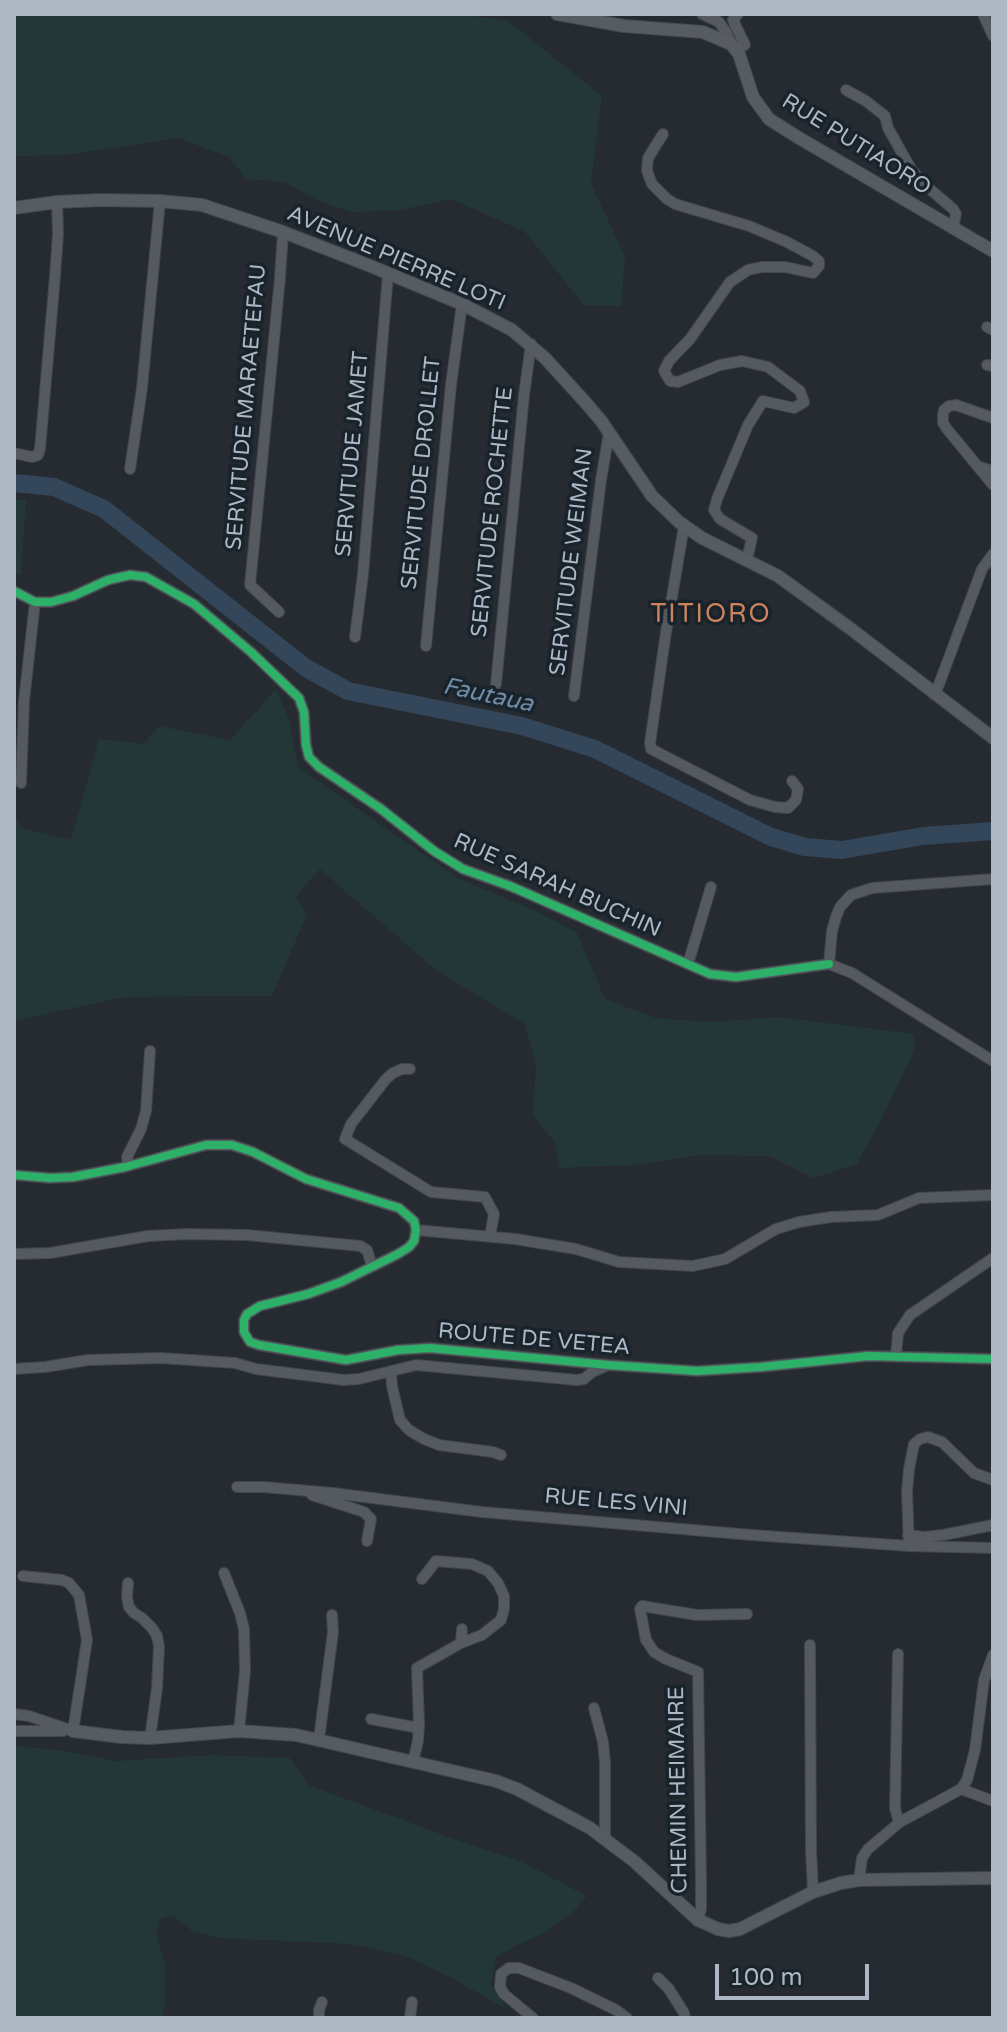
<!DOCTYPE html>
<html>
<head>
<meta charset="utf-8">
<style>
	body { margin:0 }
	#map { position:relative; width:1007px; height:2032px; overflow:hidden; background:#252b31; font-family:"Varela Round",sans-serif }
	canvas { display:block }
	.frame { position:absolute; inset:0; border:16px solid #aeb8c4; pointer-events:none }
	.scale { position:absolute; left:715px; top:1964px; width:154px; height:36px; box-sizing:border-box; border:4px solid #aeb8c4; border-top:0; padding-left:10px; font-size:24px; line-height:28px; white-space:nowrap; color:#aeb8c4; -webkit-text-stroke:6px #19232b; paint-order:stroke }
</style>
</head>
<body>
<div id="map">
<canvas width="1007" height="2032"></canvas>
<div class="frame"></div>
<div class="scale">100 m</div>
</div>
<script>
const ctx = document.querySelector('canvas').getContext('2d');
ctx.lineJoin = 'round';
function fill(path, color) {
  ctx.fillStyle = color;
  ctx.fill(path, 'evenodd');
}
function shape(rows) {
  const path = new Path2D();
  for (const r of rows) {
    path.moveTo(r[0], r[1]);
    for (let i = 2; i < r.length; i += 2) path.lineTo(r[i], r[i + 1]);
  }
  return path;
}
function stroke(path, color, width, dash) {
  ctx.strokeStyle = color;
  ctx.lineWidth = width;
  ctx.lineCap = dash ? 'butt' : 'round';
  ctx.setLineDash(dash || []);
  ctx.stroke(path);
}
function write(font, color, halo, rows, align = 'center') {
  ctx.font = font + ' "Varela Round",sans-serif';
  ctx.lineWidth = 7;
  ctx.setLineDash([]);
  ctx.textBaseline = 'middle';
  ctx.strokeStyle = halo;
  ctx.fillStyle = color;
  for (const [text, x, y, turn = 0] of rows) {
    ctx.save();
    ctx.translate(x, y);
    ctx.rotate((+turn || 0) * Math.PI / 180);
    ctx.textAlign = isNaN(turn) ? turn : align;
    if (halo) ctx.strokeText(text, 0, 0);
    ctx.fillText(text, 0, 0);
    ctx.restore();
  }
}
fill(shape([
	[14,14,455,14,507,20,602,96,591,184,625,256,621,306,584,305,525,232,451,199,400,210,351,212,319,201,284,182,246,179,229,157,178,138,66,155,14,156],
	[14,500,26,500,21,574,14,573],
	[276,689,289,720,298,767,459,879,536,911,577,933,605,999,656,1018,710,1022,778,1017,914,1034,914,1051,877,1128,856,1165,813,1178,769,1156,699,1155,635,1165,559,1168,555,1143,533,1115,536,1066,525,1024,437,971,320,869,295,898,307,914,272,996,124,997,14,1021,14,815,21,828,71,840,99,739,143,744,160,726,230,740],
	[14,1746,57,1750,117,1761,211,1755,290,1758,308,1785,446,1836,520,1861,587,1896,573,1912,544,1933,517,1945,496,1957,491,1984,506,2009,452,1978,405,1956,351,1944,219,1938,192,1931,172,1915,160,1919,156,1934,165,1963,165,2006,162,2018,14,2018]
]), '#233737');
stroke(shape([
	[14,483,54,487,104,509,306,668,348,691,522,726,595,749,771,837,805,847,842,850,923,836,993,831]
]), '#344659', 18);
const minor = shape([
	[702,14,719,22,726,32,731,44],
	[983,14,993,36],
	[736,50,745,45,733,20,738,14],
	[846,90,866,101,885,116,888,128,911,169,924,184,953,209,956,214,953,228],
	[663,134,648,158,647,171,652,184,667,199,675,204,749,226,787,242,813,256,819,261,819,266,813,273,785,267,762,267,748,270,730,282,690,339,669,361,664,371,670,381,678,382,720,365,742,361,768,367,800,391,804,402,794,408,763,401,748,425,717,499,714,510,720,519,752,538,747,559],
	[987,327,993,330],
	[987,365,993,366],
	[993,418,956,405,949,406,944,410,943,415,943,423,947,429,993,485],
	[14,453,32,457,38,455,40,449,55,276,58,234,57,202],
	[977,466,993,471],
	[130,469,142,388,160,201],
	[684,526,666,632,650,743,651,749,750,800,775,807,788,808,796,800,798,789,792,781],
	[14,591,35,602,51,602,73,596,108,580,130,575,146,577,194,604,251,652,299,698,304,712,306,745,309,757,319,767,381,809,434,851,463,869,510,886,710,974,736,977,829,964],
	[279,612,250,585,280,278,283,232],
	[355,637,363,574,388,274],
	[426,646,451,385,462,304],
	[496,684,524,395,531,344],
	[935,695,982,569,993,554],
	[574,696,601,480,609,433],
	[21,783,24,701,35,602],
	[993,879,872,888,851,895,840,907,836,917,832,931,829,964,852,973,993,1061],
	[688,964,711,887],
	[410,1069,402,1069,393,1073,386,1079,351,1124,345,1139,431,1192,485,1197,494,1214,490,1236],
	[129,1166,127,1157,141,1129,146,1111,150,1051],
	[14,1175,50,1178,73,1177,125,1167,206,1145,232,1145,253,1152,306,1179,399,1208,414,1221,416,1230,414,1241,409,1247,398,1254,341,1282,308,1294,260,1306,247,1314,244,1320,244,1332,250,1342,259,1345,346,1360,398,1350,430,1348,608,1365,697,1371,761,1367,868,1356,993,1359],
	[416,1230,515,1239,576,1249,619,1262,693,1266,725,1259,776,1229,799,1222,831,1217,878,1215,919,1198,993,1195],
	[14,1254,50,1253,148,1236,187,1234,247,1235,360,1246,367,1250,372,1266],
	[896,1356,898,1333,910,1315,993,1258],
	[14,1369,45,1367,88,1360,161,1358,235,1363,256,1369,344,1380,359,1379,416,1365,577,1380,584,1379,592,1372,606,1366],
	[391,1372,392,1386,400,1420,409,1430,424,1439,439,1445,493,1452,501,1455],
	[237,1487,263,1487,333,1493,482,1512,752,1535,909,1546,993,1548],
	[312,1495,364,1512,371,1519,367,1541],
	[908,1535,924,1537,943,1535,993,1525],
	[909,1546,907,1492,909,1469,914,1444,920,1439,928,1437,942,1442,974,1473,993,1480],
	[224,1573,240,1613,244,1629,245,1671,239,1731],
	[23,1576,62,1580,69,1583,79,1595,87,1640,73,1731],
	[128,1583,127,1597,129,1607,134,1613,142,1618,152,1628,157,1636,159,1646,157,1688,150,1738],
	[461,1643,462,1629],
	[810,1645,811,1850,813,1892],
	[898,1654,895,1808,899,1823],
	[594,1708,603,1742,605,1763,605,1839],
	[14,1714,29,1716,73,1731],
	[371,1719,419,1728],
	[14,1731,63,1731],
	[319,1739,333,1632,332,1615],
	[413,1761,418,1741,419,1724,417,1668,461,1643,482,1635,501,1620,504,1609,504,1596,498,1583,488,1571,472,1564,436,1561,422,1579],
	[961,1789,993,1801],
	[859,1880,862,1858,868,1849,900,1822,961,1789,967,1780,975,1750,984,1680,993,1655],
	[698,1920,701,1909,701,1884,698,1672,666,1659,654,1652,646,1640,640,1609,642,1606,697,1615,747,1614],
	[658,1978,669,1989,684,2013,685,2018],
	[319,2018,319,2010,322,2002],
	[410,2018,412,2002],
	[533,2018,504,1994,500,1987,501,1974,509,1968,519,1968,571,1988,616,2010,627,2018]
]);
const major = shape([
	[557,14,624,26,703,32,731,44,739,54,753,97,769,119,799,138,993,251],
	[14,208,57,202,100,200,160,201,202,205,283,232,368,265,462,304,512,330,545,358,586,403,602,422,652,496,679,522,702,538,778,576,851,629,993,738],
	[73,1731,122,1737,150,1738,239,1731,296,1735,496,1781,517,1789,590,1828,635,1862,698,1920,718,1929,729,1931,740,1929,813,1892,841,1883,859,1880,993,1878]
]);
stroke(minor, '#42474c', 12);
stroke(major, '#42484e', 14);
stroke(minor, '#555a60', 10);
stroke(major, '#575c62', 12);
stroke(shape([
	[14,591,35,602,51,602,73,596,108,580,130,575,146,577,194,604,251,652,299,698,304,712,306,745,309,757,319,767,381,809,434,851,463,869,510,886,710,974,736,977,829,964],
	[14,1175,50,1178,73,1177,125,1167,206,1145,232,1145,253,1152,306,1179,399,1208,414,1221,416,1230,414,1241,409,1247,398,1254,341,1282,308,1294,260,1306,247,1314,244,1320,244,1332,250,1342,259,1345,346,1360,398,1350,430,1348,608,1365,697,1371,761,1367,868,1356,993,1359]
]), '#2db169', 8);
write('22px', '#aeb8c4', '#19232b', [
	["RUE PUTIAORO",856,145,32],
	["AVENUE PIERRE LOTI",396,259,23],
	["SERVITUDE MARAETEFAU",247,407,-85],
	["SERVITUDE JAMET",353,454,-85],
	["SERVITUDE DROLLET",422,473,-84],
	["SERVITUDE ROCHETTE",493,512,-84],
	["SERVITUDE WEIMAN",572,562,-83],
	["RUE SARAH BUCHIN",557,886,24],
	["ROUTE DE VETEA",534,1340,5],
	["RUE LES VINI",616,1503,5],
	["CHEMIN HEIMAIRE",679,1790,-91]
]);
write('italic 24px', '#708ca7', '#19232b', [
	["Fautaua",488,696,12]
]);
ctx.letterSpacing = '2px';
write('26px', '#cf845d', '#19232b', [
	["TITIORO",711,615]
]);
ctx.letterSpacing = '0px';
</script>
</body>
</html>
